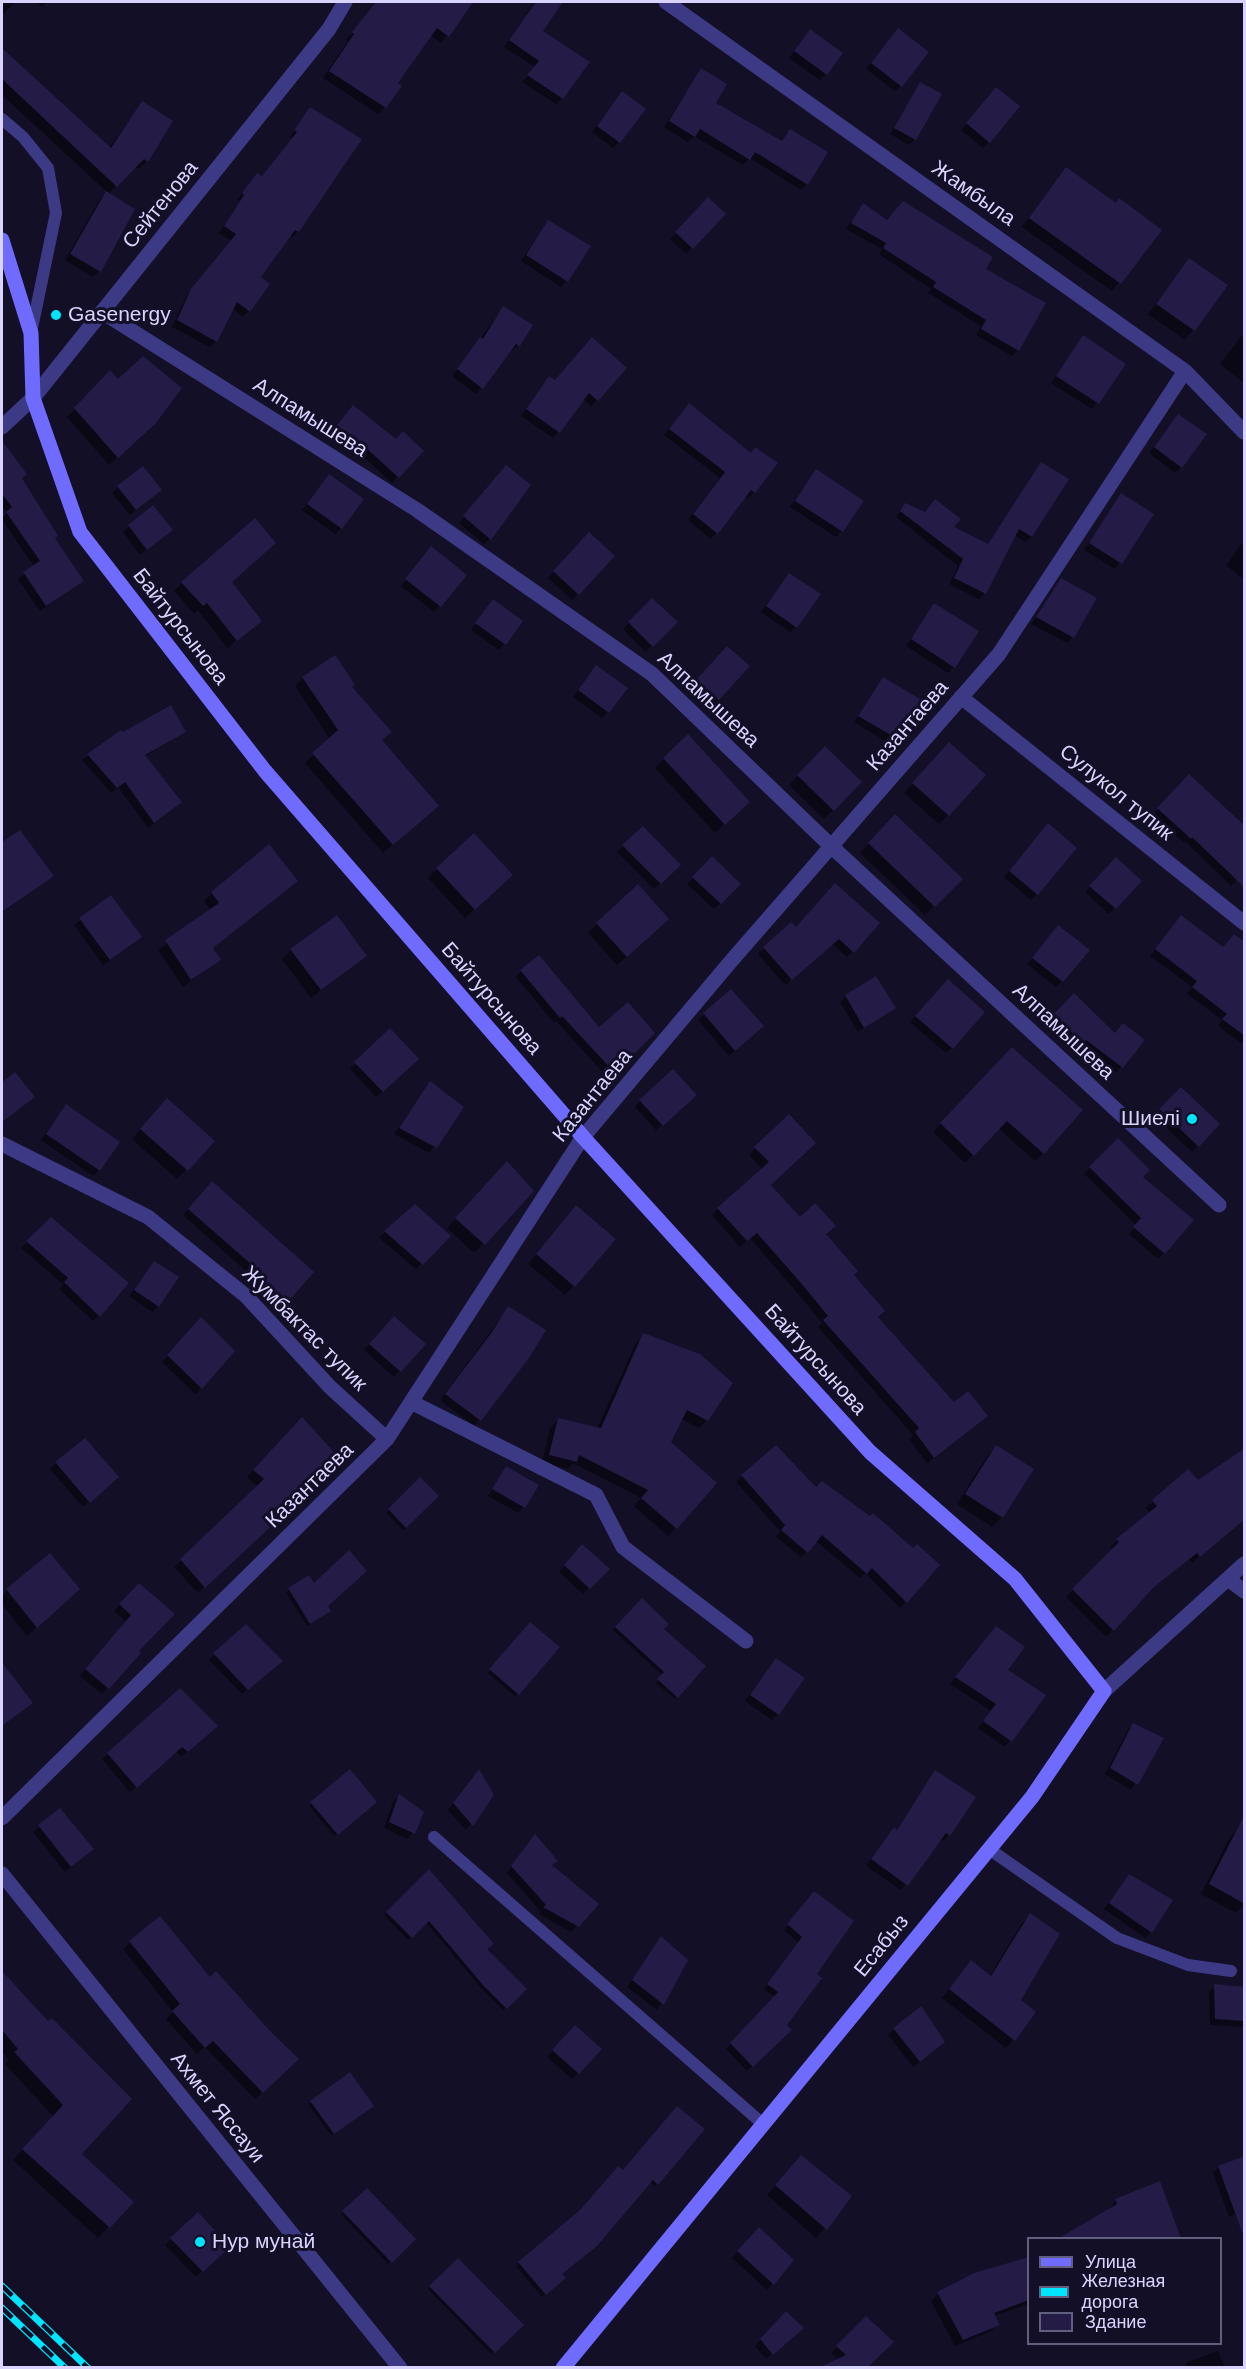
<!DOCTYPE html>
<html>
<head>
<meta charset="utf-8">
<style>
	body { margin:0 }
	#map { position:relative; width:1246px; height:2369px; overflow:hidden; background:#130f26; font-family:Helvetica,sans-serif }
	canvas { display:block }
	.frame { position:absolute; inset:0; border:3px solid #d9d4ff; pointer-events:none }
	.legend { position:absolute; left:1027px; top:2237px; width:195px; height:108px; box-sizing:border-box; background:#130f26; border:2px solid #625e7d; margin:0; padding:8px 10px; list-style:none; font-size:18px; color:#d9d4ff }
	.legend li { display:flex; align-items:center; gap:12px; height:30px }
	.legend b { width:30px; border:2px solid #625e7d }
</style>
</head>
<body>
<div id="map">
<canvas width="1246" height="2369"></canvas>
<div class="frame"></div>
<ul class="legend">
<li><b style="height:8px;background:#6f6bff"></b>Улица</li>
<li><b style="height:8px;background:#00e5ff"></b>Железная дорога</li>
<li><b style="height:16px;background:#241b47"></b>Здание</li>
</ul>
</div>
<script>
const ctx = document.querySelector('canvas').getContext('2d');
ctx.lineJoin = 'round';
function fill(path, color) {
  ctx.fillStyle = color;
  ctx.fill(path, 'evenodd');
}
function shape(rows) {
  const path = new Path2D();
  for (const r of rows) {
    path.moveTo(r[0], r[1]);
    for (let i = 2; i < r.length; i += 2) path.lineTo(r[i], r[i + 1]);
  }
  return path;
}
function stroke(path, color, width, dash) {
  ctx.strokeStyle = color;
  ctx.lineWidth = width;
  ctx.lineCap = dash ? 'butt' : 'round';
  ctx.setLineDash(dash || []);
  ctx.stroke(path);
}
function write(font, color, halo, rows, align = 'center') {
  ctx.font = font + ' Helvetica,sans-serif';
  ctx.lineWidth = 6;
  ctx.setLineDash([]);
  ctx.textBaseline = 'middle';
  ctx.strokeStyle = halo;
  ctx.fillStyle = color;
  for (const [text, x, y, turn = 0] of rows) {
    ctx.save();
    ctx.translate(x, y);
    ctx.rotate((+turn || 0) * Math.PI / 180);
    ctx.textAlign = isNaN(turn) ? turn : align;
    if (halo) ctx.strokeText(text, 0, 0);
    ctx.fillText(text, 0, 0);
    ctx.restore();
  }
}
fill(shape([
	[2,2,16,2,2,15],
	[37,2,47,2,42,7],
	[380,2,461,2,468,7,441,43,430,35,396,83,385,107,378,114,323,78,348,41,346,40],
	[535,2,561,2,541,31,562,98,556,104,522,82,535,67,504,47],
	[892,36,901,86,895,91,866,69],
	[804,37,826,74,820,80,789,58],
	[6,54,109,148,142,103,147,161,138,169,135,167,108,194,99,271,93,277,65,260,100,199,107,192,2,95,2,57],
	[701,70,714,103,781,142,790,131,807,184,801,190,750,158,743,165,694,136,688,142,664,127],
	[921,83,915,139,909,145,890,134],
	[990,94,989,142,983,148,961,130],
	[617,99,619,142,613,148,592,132],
	[310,109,298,232,292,237,289,235,259,277,249,311,243,317,232,308,216,342,210,347,172,327,186,297,232,241,219,233,240,201,237,200,252,181,262,177,292,138,290,137],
	[1066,169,1115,205,1160,230,1112,291,1022,227],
	[708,199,724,214,686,254,670,239],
	[863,205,887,221,984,270,1018,350,1012,356,976,335,981,326,928,293,931,289,879,254,882,249,846,229],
	[548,221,567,281,561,287,521,261],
	[1189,260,1226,286,1185,340,1148,314],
	[503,308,518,345,512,351,510,349,476,394,452,376],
	[1244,333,1244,383,1220,364],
	[1083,337,1124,364,1092,409,1051,383],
	[586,345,597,400,591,406,583,399,553,438,521,416,543,384,549,378,554,382],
	[110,373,145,431,109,465,67,417],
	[683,411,754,492,748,498,745,496,711,539,688,520,720,478,664,435],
	[347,413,396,441,422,451,392,483,357,451,353,456,328,437],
	[1178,415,1181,467,1175,473,1149,453],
	[8,452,54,538,82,581,40,611,18,579,34,567,2,519,7,513,2,506,2,457],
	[1041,464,1067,480,1031,537,1025,542,1014,535,985,593,979,599,949,584,958,566,896,517,906,505,987,545],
	[816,471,842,531,836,537,790,507],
	[500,473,490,539,484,544,459,523],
	[329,476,341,528,335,534,302,510],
	[118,487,154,496,130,515,112,493],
	[1121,495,1152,514,1115,569,1084,550],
	[153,507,165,535,140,555,123,532],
	[583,540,578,594,572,600,548,578],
	[1244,541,1244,580,1226,565],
	[426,554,465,575,434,612,401,586],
	[790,574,796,627,790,632,761,612],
	[1061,580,1073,637,1067,643,1031,624],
	[230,582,252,629,227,648,198,610,194,614,174,591,182,583],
	[652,600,675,622,646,652,623,629],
	[493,601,521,621,499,650,471,630],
	[934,605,954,667,948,673,906,646],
	[721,654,718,699,712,705,692,687],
	[590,673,608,712,602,718,573,697],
	[303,678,350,687,428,814,383,853,305,763,330,739,295,686],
	[883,678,923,702,894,746,854,722],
	[184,732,144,757,174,808,148,828,118,787,111,793,82,760,122,734],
	[825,749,860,782,824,819,789,785],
	[940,753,948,815,939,824,904,793],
	[664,759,738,811,715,833,655,768],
	[1189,776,1244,872,1231,886,1186,842,1184,843,1153,815],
	[895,816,961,879,925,915,860,853],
	[643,828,679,865,654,889,617,852],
	[1042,831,1037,894,1031,900,1004,877],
	[19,832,52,876,2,913,2,844],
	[712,858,739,884,714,909,687,884],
	[1116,859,1140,881,1109,914,1085,892],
	[437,869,502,884,465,918,428,878],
	[296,881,212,949,219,960,183,987,158,950,211,911,204,901,212,893],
	[829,891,853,952,847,957,832,944,785,985,758,954,791,925,795,929],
	[110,897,134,943,103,965,74,925],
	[1175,923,1223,948,1244,944,1244,1040,1241,1043,1218,1026,1222,1020,1187,994,1192,987,1150,956],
	[597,924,658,928,617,965,588,933],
	[1053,933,1062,981,1056,987,1027,964],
	[291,950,365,956,311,998,282,959],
	[521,971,599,1029,653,1033,608,1078,556,1021,554,1023,516,977],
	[944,984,952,1048,946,1053,910,1022],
	[731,991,756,1032,729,1056,698,1020],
	[1074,995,1114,1034,1142,1040,1116,1073,1079,1045,1076,1048,1049,1022],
	[846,996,894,1008,858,1032,840,1002],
	[390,1030,417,1059,376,1097,350,1069],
	[1012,1049,1043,1153,1035,1161,998,1128,965,1163,933,1132],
	[15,1074,27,1102,2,1122,2,1084],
	[430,1083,462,1108,429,1153,394,1134],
	[1181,1089,1218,1124,1192,1152,1154,1116],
	[640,1101,689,1101,656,1130,635,1107],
	[66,1106,99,1170,93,1176,41,1140],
	[158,1110,213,1141,177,1179,132,1139],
	[789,1116,770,1185,852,1275,876,1317,954,1404,979,1422,927,1463,909,1439,913,1435,818,1327,822,1323,794,1289,750,1238,740,1247,712,1215,763,1170,749,1155],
	[1118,1140,1141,1177,1164,1253,1158,1259,1129,1234,1136,1225,1084,1174],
	[498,1172,532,1191,474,1253,447,1228],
	[207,1189,312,1272,279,1309,242,1277,247,1272,183,1215],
	[415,1206,448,1236,416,1269,379,1238],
	[567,1216,574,1286,565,1295,528,1264],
	[51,1219,99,1316,93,1321,59,1289,63,1284,21,1248],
	[154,1263,158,1306,152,1312,129,1296],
	[508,1308,528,1357,474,1426,440,1400],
	[388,1324,400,1371,394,1377,364,1350],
	[195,1325,201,1388,195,1394,162,1362],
	[644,1335,707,1420,699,1428,681,1419,669,1443,715,1484,668,1536,634,1506,641,1498,573,1463,568,1469,542,1463,550,1428,558,1420,597,1429,636,1343],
	[295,1426,339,1460,288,1515,285,1512,198,1593,174,1567,258,1487,247,1477],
	[776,1447,815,1489,938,1566,900,1608,865,1573,860,1578,816,1541,801,1557,776,1537,780,1531,736,1482],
	[996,1447,1032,1470,1002,1517,992,1527,957,1504,987,1456],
	[56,1463,111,1482,83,1507,50,1469],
	[506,1468,524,1507,518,1513,488,1496],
	[1188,1471,1197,1482,1244,1518,1192,1563,1189,1559,1148,1591,1106,1637,1066,1597,1113,1550,1110,1547,1117,1540,1150,1513,1146,1508],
	[420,1479,437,1496,403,1530,386,1513],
	[576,1552,608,1569,583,1594,559,1572],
	[309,1577,329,1611,307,1626,286,1592],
	[139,1585,136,1651,139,1653,102,1694,80,1676,126,1622,114,1611],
	[7,1590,68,1598,27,1636,2,1604,2,1596],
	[642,1600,662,1629,704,1666,675,1699,656,1683,662,1675,613,1630],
	[530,1624,558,1647,515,1696,488,1673],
	[990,1634,1006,1671,1044,1695,1005,1747,978,1728,991,1711,950,1684],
	[214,1654,275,1666,242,1694,209,1660],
	[776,1660,778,1714,772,1720,745,1701],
	[2,1661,31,1703,2,1726],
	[1134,1724,1162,1738,1131,1790,1105,1774,1128,1730],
	[210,1732,181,1757,176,1752,130,1792,102,1759,108,1754],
	[350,1771,373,1804,334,1836,309,1806],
	[935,1772,974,1797,949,1835,943,1841,940,1839,901,1890,866,1866,888,1835,896,1831],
	[473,1776,492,1795,466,1830,448,1810],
	[399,1796,413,1833,407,1839,384,1828,393,1802],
	[60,1810,86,1855,65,1872,33,1832],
	[1239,1828,1244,1830,1244,1905,1236,1913,1201,1894,1230,1837],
	[529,1842,551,1865,597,1904,571,1932,539,1914,541,1912,507,1873],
	[429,1872,485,1950,525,1989,503,2010,480,1987,426,1922,408,1940,384,1915],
	[1129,1876,1151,1932,1145,1938,1104,1909],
	[810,1897,815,1974,785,2025,790,2030,747,2071,726,2049,775,1997,764,1989,799,1943,784,1930],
	[1030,1915,1019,2001,1034,2013,1006,2048,942,1998,971,1962,989,1977,1022,1923],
	[160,1918,209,1979,297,2059,255,2099,205,2047,197,2054,166,2019,173,2012,123,1949],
	[661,1938,686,1960,657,2010,627,1987],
	[11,1983,48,2023,80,2154,132,2202,98,2238,13,2160,53,2116,5,2064,9,2060,2,2052,2,1992],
	[1215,1986,1244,1989,1244,2027,1210,2025,1209,1992],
	[894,2029,938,2048,913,2067,888,2035],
	[569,2033,578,2073,572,2079,547,2057],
	[311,2102,370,2108,331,2135,308,2104],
	[677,2108,657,2184,655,2186,649,2182,561,2274,564,2278,542,2297,516,2266,623,2172],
	[792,2166,850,2196,816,2238,767,2195],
	[1219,2167,1244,2210,1229,2217,1213,2173],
	[367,2190,414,2239,388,2264,341,2214],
	[1116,2200,1179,2237,1065,2238,1110,2210],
	[198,2214,228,2247,196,2277,165,2245],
	[753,2235,792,2260,767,2290,732,2258],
	[1028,2258,1028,2304,994,2316,998,2324,991,2331,955,2346,931,2301,938,2294,974,2274],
	[458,2260,522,2325,491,2354,428,2289],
	[866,2318,892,2342,866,2368,823,2368,839,2360,831,2353],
	[780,2319,796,2334,766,2359,755,2346],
	[1218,2351,1225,2368,1183,2368,1188,2362]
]), '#0007');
fill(shape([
	[376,2,473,2,449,37,437,28,398,83,402,86,386,108,329,71,354,34,352,32],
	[536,2,563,2,543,31,590,62,563,99,527,75,539,61,509,40],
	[898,28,929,52,902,87,871,63],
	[810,29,843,53,827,75,794,51],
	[2,48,111,148,142,101,173,121,148,162,144,159,117,187,2,79],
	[701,68,727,84,716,103,782,141,790,129,828,152,808,185,755,152,750,160,700,129,695,137,669,121],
	[920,82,942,94,916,140,894,128],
	[996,87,1020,106,990,143,966,123],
	[622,91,646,109,620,143,597,126],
	[310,107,362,139,299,232,295,230,261,277,270,284,250,312,237,302,217,342,177,320,191,289,236,234,224,226,244,195,242,193,257,173,262,176,297,132,294,130],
	[1066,167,1116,203,1119,198,1162,230,1121,284,1029,218],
	[106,191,135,209,101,272,70,254],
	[708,197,726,214,693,249,675,232],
	[903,201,993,257,986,269,1046,303,1019,351,981,329,986,320,933,287,936,282,883,248,886,243,851,223,863,203,887,220],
	[548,220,591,246,568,282,526,255],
	[1189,258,1228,285,1195,331,1156,304],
	[503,306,533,325,520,346,516,344,483,389,457,369,480,337,483,339],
	[1083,335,1126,364,1099,404,1056,376],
	[592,337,627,368,598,401,589,393,560,433,526,409,549,376,555,380],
	[143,356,182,388,156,423,118,458,74,408,110,370,118,379],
	[689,403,751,453,755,447,778,463,755,493,751,490,718,534,693,514,725,472,669,429],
	[353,405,396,439,403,431,424,451,399,478,364,446,360,451,333,430],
	[1178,414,1207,434,1182,468,1154,447],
	[2,441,27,474,22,478,58,536,55,538,84,581,46,606,23,572,40,561,6,512,12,507,2,494],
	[1041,462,1069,479,1032,537,1019,529,986,594,954,578,963,559,900,511,905,503,925,512,935,499,961,519,954,527,988,544],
	[506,465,531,485,491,540,463,516],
	[143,466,162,490,136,510,117,486],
	[816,469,864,501,843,532,795,501],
	[329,474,364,499,342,529,307,504],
	[1121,493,1154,514,1122,564,1089,543],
	[153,505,173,530,147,550,128,525],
	[255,518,276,543,232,582,262,621,237,641,207,603,203,606,181,582],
	[589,532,615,556,579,595,553,571],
	[431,546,467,575,441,607,405,579],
	[789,573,821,594,797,628,766,606],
	[1061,578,1097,598,1074,638,1036,617],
	[652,598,678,622,653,647,628,622],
	[493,599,523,621,506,645,475,623],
	[934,603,979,631,955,668,911,639],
	[727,646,750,666,719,700,696,680],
	[335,655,355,685,352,687,392,732,382,740,439,806,393,845,312,753,338,730,302,677],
	[596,665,628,688,609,713,578,690],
	[883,677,925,702,901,741,858,716],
	[171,705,186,732,145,755,182,802,154,823,125,782,117,788,87,754,121,730,123,732],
	[688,734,750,802,725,825,663,758],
	[949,742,986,775,949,816,912,783],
	[825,746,862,782,834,811,797,775],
	[1189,774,1245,826,1245,888,1192,837,1191,839,1157,808],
	[895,814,963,879,935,907,868,843],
	[1048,823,1077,848,1038,895,1009,871],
	[643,826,681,865,661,884,622,845],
	[20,830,54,876,2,912,2,842],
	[474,833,513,875,475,910,436,868],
	[269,844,298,881,213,948,221,960,191,980,165,940,219,903,211,892],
	[712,856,741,884,721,904,692,877],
	[1116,857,1142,881,1116,909,1089,886],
	[835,883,880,923,854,953,839,939,792,980,763,947,791,922,796,927],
	[638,884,669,919,627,957,596,923],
	[111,895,142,937,110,960,79,918],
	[337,915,367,956,321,990,290,949],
	[1181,915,1223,947,1234,934,1245,942,1245,1036,1222,1019,1227,1014,1192,987,1197,981,1155,949],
	[1058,925,1090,950,1063,982,1032,958],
	[539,955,599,1027,628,1002,655,1033,615,1073,562,1016,560,1018,520,970],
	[876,976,896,1008,864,1028,845,995],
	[948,979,985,1012,953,1049,915,1016],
	[731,989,764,1026,735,1051,703,1013],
	[1074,993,1115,1033,1123,1023,1145,1040,1123,1068,1086,1040,1083,1043,1053,1015],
	[390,1028,419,1059,383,1092,354,1062],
	[1012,1047,1083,1110,1044,1154,1007,1121,974,1156,940,1123],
	[673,1069,697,1095,663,1126,639,1100],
	[15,1072,35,1097,2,1122,2,1082],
	[430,1081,464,1107,437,1148,399,1128],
	[1181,1087,1220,1124,1199,1147,1159,1109],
	[167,1098,215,1141,188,1171,140,1129],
	[66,1104,120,1142,100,1171,46,1134],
	[789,1114,816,1143,771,1185,800,1217,815,1203,836,1226,826,1234,858,1271,854,1275,885,1311,878,1317,954,1402,968,1391,988,1416,934,1458,915,1432,919,1428,823,1320,828,1316,801,1283,757,1233,747,1241,717,1208,769,1162,754,1147],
	[1118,1138,1150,1170,1143,1177,1194,1220,1165,1254,1133,1227,1141,1218,1089,1167],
	[507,1161,534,1191,485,1245,455,1218],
	[212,1181,314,1272,286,1304,247,1270,252,1265,188,1209],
	[415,1204,451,1236,423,1265,384,1231],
	[576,1205,616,1239,575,1287,536,1254],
	[51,1217,129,1283,100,1317,64,1282,68,1278,26,1241],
	[154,1261,179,1277,159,1307,134,1290],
	[508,1306,546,1330,529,1358,481,1421,445,1394,492,1332],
	[394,1316,426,1344,401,1372,369,1344],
	[201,1317,235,1351,202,1389,167,1355],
	[643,1333,700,1354,733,1383,708,1421,687,1410,671,1442,717,1483,677,1529,641,1498,648,1490,579,1455,577,1462,549,1455,558,1418,601,1428],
	[302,1417,341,1460,296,1509,293,1506,205,1588,180,1559,264,1479,253,1470],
	[85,1438,119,1477,90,1503,55,1462],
	[776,1445,816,1487,822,1481,870,1516,873,1513,913,1548,917,1544,940,1565,907,1603,872,1568,867,1574,822,1535,808,1553,781,1530,785,1525,741,1475],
	[996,1445,1034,1469,1003,1518,965,1494],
	[1245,1448,1245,1519,1200,1557,1197,1553,1154,1587,1114,1631,1072,1589,1119,1542,1116,1539,1157,1506,1152,1500,1188,1469,1198,1480],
	[506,1466,539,1485,525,1508,492,1489],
	[420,1477,439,1496,406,1528,388,1509],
	[582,1544,610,1569,590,1589,564,1565],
	[349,1550,367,1571,328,1606,331,1611,310,1624,288,1588,309,1575,314,1583],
	[50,1553,80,1589,37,1628,6,1589],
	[139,1583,175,1614,139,1651,141,1653,109,1689,85,1669,131,1615,119,1604],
	[642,1598,669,1624,664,1629,706,1666,678,1698,657,1679,664,1672,615,1627],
	[530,1622,560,1647,519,1695,489,1669],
	[246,1624,283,1661,248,1690,213,1653],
	[996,1626,1025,1647,1008,1670,1046,1695,1012,1742,983,1721,996,1704,955,1677],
	[776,1658,805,1678,779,1715,750,1695],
	[2,1662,33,1703,2,1726],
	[180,1688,218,1726,188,1752,182,1747,137,1788,107,1753],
	[1133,1723,1164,1738,1138,1785,1110,1768],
	[350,1769,377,1802,338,1835,310,1802],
	[479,1769,494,1795,473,1826,453,1803],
	[935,1770,976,1797,950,1836,946,1833,908,1886,871,1859,894,1827,897,1830],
	[399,1794,424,1812,415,1834,389,1822],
	[60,1808,94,1849,71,1867,38,1825],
	[1245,1814,1245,1904,1209,1884],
	[535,1834,558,1861,552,1865,599,1904,579,1927,543,1907,546,1905,511,1866],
	[429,1869,494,1944,487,1949,527,1989,507,2009,482,1984,429,1921,412,1938,386,1912],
	[1129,1874,1173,1900,1152,1933,1109,1903],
	[814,1891,854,1921,817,1974,822,1978,787,2025,792,2030,753,2067,730,2043,778,1992,767,1984,802,1937,787,1924],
	[1030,1913,1060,1934,1021,2000,1036,2012,1015,2041,949,1989,971,1960,991,1976],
	[160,1916,210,1977,216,1971,272,2033,299,2059,263,2093,213,2041,205,2048,172,2011,180,2004,129,1941],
	[661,1936,688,1960,664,2005,632,1980],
	[2,1971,48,2021,52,2018,132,2099,82,2154,134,2202,110,2228,22,2149,63,2105,14,2052,18,2049,2,2030],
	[1214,1984,1245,1987,1245,2021,1215,2019],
	[921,2006,945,2042,920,2062,893,2028],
	[575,2025,602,2049,579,2074,552,2050],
	[350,2072,374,2106,334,2134,310,2101],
	[677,2106,705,2129,658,2185,653,2180,597,2246,562,2274,566,2278,546,2295,518,2262,581,2209,618,2166,623,2170],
	[801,2155,852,2196,827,2230,775,2185],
	[1245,2156,1245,2231,1242,2232,1218,2166],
	[1160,2181,1181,2238,1059,2238,1117,2204,1115,2199],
	[367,2188,416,2239,392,2263,342,2211],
	[198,2212,230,2247,203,2272,170,2238],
	[759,2227,794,2260,774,2285,737,2251],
	[1029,2257,1029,2300,994,2313,1000,2325,963,2340,937,2292,974,2273],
	[458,2258,524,2325,495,2353,429,2286],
	[786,2311,804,2328,773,2355,760,2339],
	[866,2316,894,2342,868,2367,820,2367,846,2355,836,2346]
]), '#241b47');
stroke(shape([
	[2,119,23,137,48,168,56,213,31,333],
	[434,1837,763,2124],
	[989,1849,1117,1938,1188,1965,1231,1971]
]), '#3d3a85', 12);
stroke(shape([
	[666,2,1185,371,1244,432],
	[102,312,417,510,652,674,831,846,1219,1205],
	[2,427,33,398,329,29,345,2],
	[961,697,1244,923],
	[2,1144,148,1217,246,1296,330,1387,387,1439],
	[411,1402,596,1495,623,1547,746,1641],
	[1228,1579,1244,1591],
	[1104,1691,1244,1564],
	[2,1818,387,1439,583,1137,732,960,999,654,1185,371],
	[2,1874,400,2368]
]), '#3d3a85', 15);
stroke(shape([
	[2,240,31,333,33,398,80,532,265,771,583,1137,870,1452,1015,1579,1104,1691,1032,1797,563,2368]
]), '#6f6bff', 15);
const rail = shape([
	[2,2286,88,2368],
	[2,2308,65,2368]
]);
stroke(rail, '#00e5ff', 7);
stroke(rail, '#130f26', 4.5, [14]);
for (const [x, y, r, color] of [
	[56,315,6,"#00e5ff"],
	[1192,1119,6,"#00e5ff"],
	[200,2242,6,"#00e5ff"]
]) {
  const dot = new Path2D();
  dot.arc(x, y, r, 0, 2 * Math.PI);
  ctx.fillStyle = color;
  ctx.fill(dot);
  stroke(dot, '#130f26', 2);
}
write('21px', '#d9d4ff', '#130f26', [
	["Жамбыла",973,194,35],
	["Сейтенова",161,205,-51],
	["Алпамышева",310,418,32],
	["Байтурсынова",180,627,52],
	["Алпамышева",708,700,43],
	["Казантаева",908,726,-49],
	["Сулукол тупик",1116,793,39],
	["Байтурсынова",491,999,49],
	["Алпамышева",1063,1032,43],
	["Казантаева",593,1096,-51],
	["Жумбактас тупик",304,1329,45],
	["Байтурсынова",815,1360,48],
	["Казантаева",310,1486,-44],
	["Есабыз",882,1946,-51],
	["Ахмет Яссауи",217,2108,51]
]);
write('21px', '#d9d4ff', '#130f26', [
	["Gasenergy",68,315],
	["Шиелі",1180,1119,"right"],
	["Нур мунай",212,2242]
], 'left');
</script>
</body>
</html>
